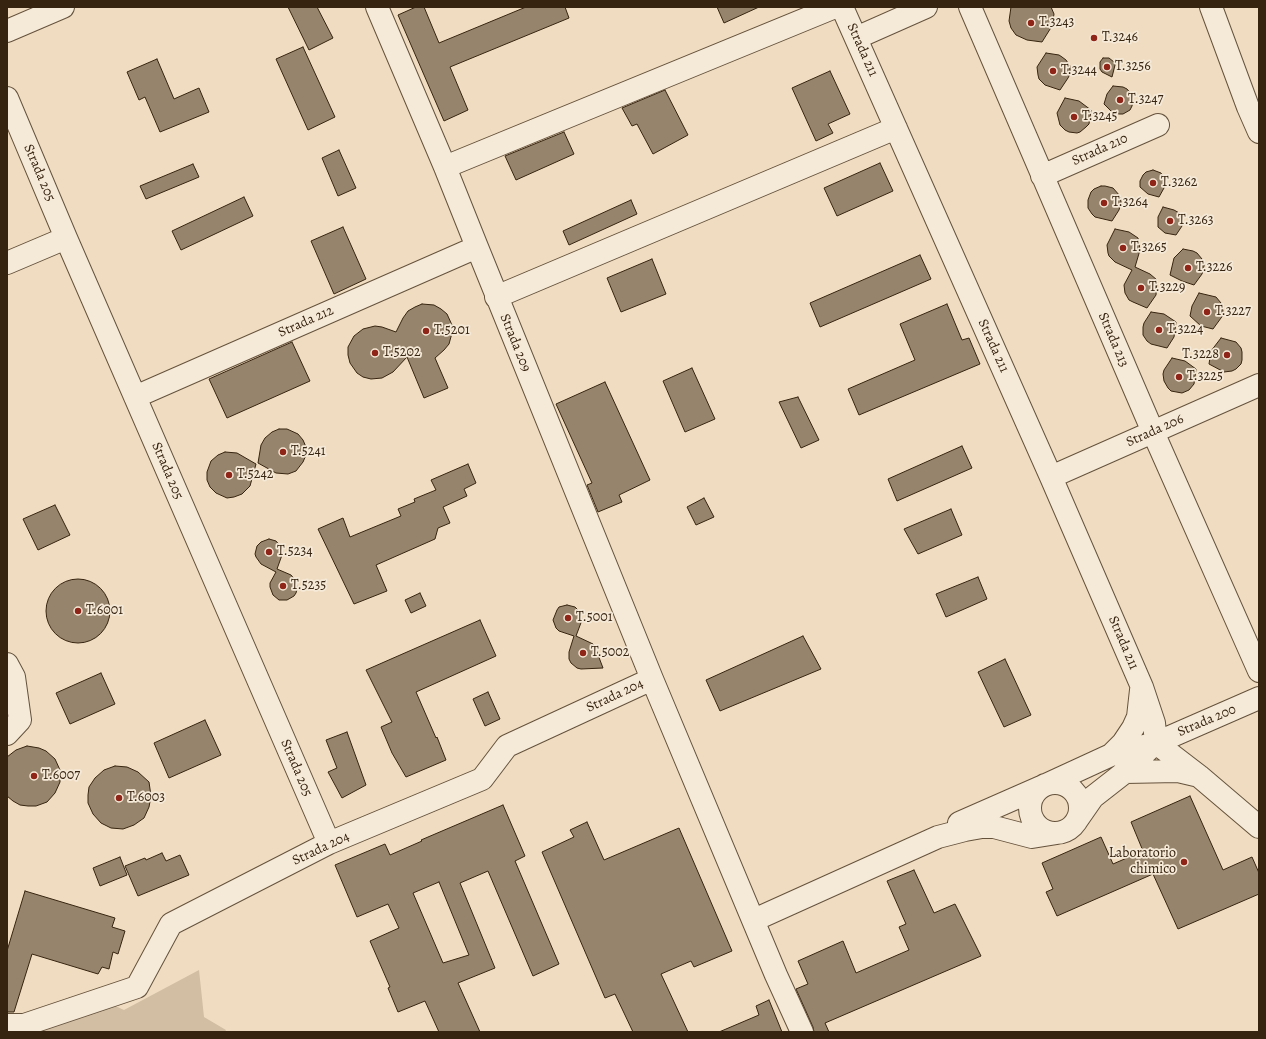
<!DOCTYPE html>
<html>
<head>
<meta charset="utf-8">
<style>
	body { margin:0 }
	#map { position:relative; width:1266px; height:1039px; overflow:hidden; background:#f0ddc1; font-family:Alegreya,serif }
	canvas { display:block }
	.frame { position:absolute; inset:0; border:8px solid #372410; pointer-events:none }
</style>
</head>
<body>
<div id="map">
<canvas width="1266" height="1039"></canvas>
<div class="frame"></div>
</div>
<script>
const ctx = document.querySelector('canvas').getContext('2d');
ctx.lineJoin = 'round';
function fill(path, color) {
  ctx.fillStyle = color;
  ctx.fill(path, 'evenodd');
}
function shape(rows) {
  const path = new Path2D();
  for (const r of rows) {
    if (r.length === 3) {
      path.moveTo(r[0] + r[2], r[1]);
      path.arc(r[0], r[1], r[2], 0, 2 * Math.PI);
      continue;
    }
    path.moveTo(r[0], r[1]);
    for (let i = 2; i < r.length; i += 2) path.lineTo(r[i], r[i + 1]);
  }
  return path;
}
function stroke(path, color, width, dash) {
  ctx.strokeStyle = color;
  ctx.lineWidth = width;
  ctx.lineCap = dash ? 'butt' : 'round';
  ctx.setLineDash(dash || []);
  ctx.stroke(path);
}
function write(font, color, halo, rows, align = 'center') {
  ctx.font = font + ' Alegreya,serif';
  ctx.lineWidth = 3.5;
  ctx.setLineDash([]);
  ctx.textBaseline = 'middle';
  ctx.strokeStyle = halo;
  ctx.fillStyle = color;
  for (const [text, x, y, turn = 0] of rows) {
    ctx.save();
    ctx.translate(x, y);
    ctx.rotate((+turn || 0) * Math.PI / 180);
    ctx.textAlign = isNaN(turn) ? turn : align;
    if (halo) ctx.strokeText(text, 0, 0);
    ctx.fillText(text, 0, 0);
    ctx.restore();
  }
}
fill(shape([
	[199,970,204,1017,226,1030,225,1032,22,1032,111,1004,124,1010]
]), '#d1bea3');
const building = shape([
	[288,7,317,7,333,38,309,50,288,7],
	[416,7,424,7,439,43,526,7,565,7,569,18,450,67,468,110,444,121,398,15,416,7],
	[717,7,759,7,724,23,717,7],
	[1011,7,1051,7,1054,14,1052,26,1042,42,1027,40,1016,35,1011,28,1009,21,1011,7],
	[303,47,335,117,308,130,276,59,303,47],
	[1046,53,1059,55,1062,57,1066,60,1070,66,1070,74,1068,78,1060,90,1045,85,1039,79,1038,75,1037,67,1046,53],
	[1103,58,1109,58,1114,62,1115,65,1112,77,1102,72,1100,69,1100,62,1103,58],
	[157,59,174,99,199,88,209,112,160,132,145,97,139,100,127,72,157,59],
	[830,71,850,114,828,124,833,133,816,141,792,88,830,71],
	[1113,86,1123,87,1127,89,1132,95,1133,99,1132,106,1130,110,1123,114,1119,114,1112,112,1104,104,1107,94,1113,86],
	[665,90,688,135,653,154,637,124,632,126,622,108,665,90],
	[1065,98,1079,101,1091,110,1089,124,1086,127,1080,132,1077,133,1069,132,1065,130,1060,125,1057,113,1065,98],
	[564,132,574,154,516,180,505,156,564,132],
	[339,150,356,188,338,196,322,158,339,150],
	[880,163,893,191,837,216,824,188,880,163],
	[193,164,199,177,146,199,140,186,193,164],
	[1153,170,1161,173,1165,180,1164,188,1159,197,1148,194,1140,187,1140,181,1143,175,1146,172,1153,170],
	[1101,186,1105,186,1113,188,1120,196,1121,202,1119,210,1112,221,1095,217,1092,214,1088,208,1088,200,1091,192,1094,189,1101,186],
	[244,197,253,216,181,250,172,231,244,197],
	[631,200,637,214,569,245,563,231,631,200],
	[1163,207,1174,210,1181,214,1182,222,1182,226,1176,235,1165,233,1158,227,1158,217,1163,207],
	[343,227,366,279,334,294,311,241,343,227],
	[1115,229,1129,232,1138,238,1140,250,1135,267,1150,274,1157,280,1156,295,1147,308,1133,302,1129,300,1125,293,1124,285,1132,270,1115,262,1109,256,1108,253,1107,245,1115,229],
	[1183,249,1193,251,1197,253,1202,259,1204,263,1204,266,1202,274,1194,285,1182,281,1170,275,1174,258,1183,249],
	[920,255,931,279,820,327,810,303,920,255],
	[652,259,666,294,621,312,607,278,652,259],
	[1199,293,1216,297,1221,303,1223,311,1223,315,1221,318,1213,329,1201,326,1190,316,1192,306,1199,293],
	[422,304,434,305,441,309,447,314,452,325,452,333,449,344,444,350,435,358,448,388,424,398,407,357,393,372,382,378,371,379,363,377,357,373,350,363,348,355,348,347,354,336,363,329,375,326,382,327,396,332,403,318,408,311,415,307,422,304],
	[947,304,962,340,969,338,980,364,859,415,848,389,915,360,900,324,947,304],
	[1151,312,1164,314,1176,322,1174,337,1167,348,1151,344,1147,341,1143,335,1143,327,1144,323,1151,312],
	[1221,338,1236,342,1241,348,1242,352,1242,360,1241,364,1236,369,1232,371,1224,372,1209,364,1211,351,1221,338],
	[292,342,310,381,227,418,209,379,292,342],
	[1172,358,1185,361,1196,369,1194,384,1189,390,1182,393,1171,391,1168,388,1164,381,1163,374,1164,370,1172,358],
	[692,368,715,419,685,432,663,381,692,368],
	[605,382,650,480,619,495,622,502,598,512,587,485,592,483,556,404,605,382],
	[798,397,819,440,801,448,779,402,798,397],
	[279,429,287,429,298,434,303,440,306,447,306,455,303,462,296,471,288,474,276,473,258,463,261,445,265,438,272,432,279,429],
	[962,446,972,468,897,501,888,479,962,446],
	[225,452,237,453,256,464,250,486,242,494,234,497,227,498,216,493,210,487,207,480,207,472,211,461,218,455,225,452],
	[468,464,476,483,464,489,467,496,443,507,450,523,438,528,435,539,376,565,387,591,354,604,318,529,343,518,350,537,401,516,398,509,415,502,414,499,436,490,431,480,468,464],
	[704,498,714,517,696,525,687,507,704,498],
	[55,505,70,535,38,550,23,519,55,505],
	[951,509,962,535,918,554,904,529,951,509],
	[269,539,276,541,281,547,282,555,277,569,291,575,296,581,297,589,296,593,294,596,287,600,279,600,273,595,270,587,270,583,276,572,261,564,256,557,255,554,257,546,261,542,269,539],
	[978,577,987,599,946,617,936,594,978,577],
	[78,611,32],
	[420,593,426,606,411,613,405,600,420,593],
	[567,605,575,607,580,612,582,620,576,636,593,644,595,647,603,668,581,669,577,668,571,663,569,659,569,652,574,636,559,631,556,628,553,620,557,610,559,607,567,605],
	[480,620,496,656,416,692,436,738,437,737,446,760,406,777,392,753,381,727,392,722,366,670,480,620],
	[803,636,821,669,720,711,706,680,803,636],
	[1005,659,1031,715,1004,727,978,672,1005,659],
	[101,673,115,704,70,724,56,693,101,673],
	[488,692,500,719,485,726,473,699,488,692],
	[205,720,221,755,169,778,154,743,205,720],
	[347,732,366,785,342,798,328,772,337,768,326,740,347,732],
	[27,746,39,748,46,751,55,759,60,770,60,782,55,793,47,802,36,806,28,806,20,805,13,801,7,796,7,757,16,750,27,746],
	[115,766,127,767,138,772,149,782,151,796,149,807,144,818,134,825,123,829,111,828,101,823,93,814,88,803,88,795,89,787,95,778,104,770,115,766],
	[1190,796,1223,870,1252,857,1259,873,1259,894,1178,929,1153,874,1057,916,1046,892,1053,889,1042,863,1101,837,1113,864,1143,851,1131,822,1190,796],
	[503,805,525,856,515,861,559,964,533,976,488,871,460,883,495,968,458,983,480,1032,439,1032,425,1001,398,1012,388,988,390,987,370,941,399,928,388,904,357,917,335,865,385,844,390,855,422,841,421,840,503,805],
	[439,882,469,955,443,963,413,893,439,882],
	[587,822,604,860,679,828,732,951,694,967,691,961,661,974,688,1032,633,1032,615,994,605,998,542,852,574,837,570,830,587,822],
	[162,853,166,861,180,855,189,875,138,896,125,866,145,858,146,860,162,853],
	[120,857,127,875,100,886,93,868,120,857],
	[914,870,934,913,955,904,981,956,825,1023,829,1032,814,1032,813,1027,796,989,808,984,798,961,843,941,856,973,909,950,899,927,906,924,887,881,914,870],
	[25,891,115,918,112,927,125,931,118,954,113,952,109,969,102,967,98,974,32,954,14,1012,7,1012,7,951,25,891],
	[769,1000,782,1032,719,1032,759,1015,756,1006,769,1000]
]);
fill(building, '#97846c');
stroke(building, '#372410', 1);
const minor = shape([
	[377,7,445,167,477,247,652,679,776,975,802,1032],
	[842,7,1051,477,1142,687,1154,723,1156,743],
	[970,7,1153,432,1259,671],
	[1211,7,1248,107,1259,132],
	[7,31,63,7],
	[856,38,926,7],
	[7,98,66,238,329,843],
	[445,167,835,7],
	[1042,176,1158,125],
	[7,263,66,238],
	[496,297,896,128],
	[135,397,477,247],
	[1051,477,1259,385],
	[7,664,14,677,20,720,7,734],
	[1156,743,1199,776,1259,827],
	[1111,755,1123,743,1133,728,1138,717,1141,690],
	[1125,772,1178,771,1195,775],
	[1055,808,25],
	[1048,784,1111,755,1156,743,1259,698],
	[1077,820,1093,797,1125,772,1153,745],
	[959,823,1041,787],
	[754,920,938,837,965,830,982,827,994,827,1032,837,1057,833],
	[7,1025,24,1025,137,987,171,924,329,843,482,779,507,746,652,679]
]);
stroke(minor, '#65523c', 24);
stroke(minor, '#f5e9d7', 22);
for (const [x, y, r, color] of [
	[1031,23,4,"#8f2418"],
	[1094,38,4,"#8f2418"],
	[1107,67,4,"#8f2418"],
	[1053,71,4,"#8f2418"],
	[1120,100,4,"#8f2418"],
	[1074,117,4,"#8f2418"],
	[1153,183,4,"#8f2418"],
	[1104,203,4,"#8f2418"],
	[1170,221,4,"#8f2418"],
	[1123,248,4,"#8f2418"],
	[1188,268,4,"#8f2418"],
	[1141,288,4,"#8f2418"],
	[1207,312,4,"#8f2418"],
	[1159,330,4,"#8f2418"],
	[426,331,4,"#8f2418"],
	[375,353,4,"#8f2418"],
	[1227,355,4,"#8f2418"],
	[1179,377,4,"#8f2418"],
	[283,452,4,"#8f2418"],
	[229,475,4,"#8f2418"],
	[269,552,4,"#8f2418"],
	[283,586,4,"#8f2418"],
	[78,611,4,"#8f2418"],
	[568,618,4,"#8f2418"],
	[583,653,4,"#8f2418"],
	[34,776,4,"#8f2418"],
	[119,798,4,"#8f2418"],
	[1184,862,4,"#8f2418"]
]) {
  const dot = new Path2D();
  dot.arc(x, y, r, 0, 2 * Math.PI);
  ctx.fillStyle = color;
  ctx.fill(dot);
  stroke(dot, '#f5e9d7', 1.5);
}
write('14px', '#372410', '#f5e9d7', [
	["T.3243",1039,23],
	["T.3246",1102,38],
	["T.3256",1115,67],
	["T.3244",1061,71],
	["T.3247",1128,100],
	["T.3245",1082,117],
	["T.3262",1161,183],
	["T.3264",1112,203],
	["T.3263",1178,221],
	["T.3265",1131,248],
	["T.3226",1196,268],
	["T.3229",1149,288],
	["T.3227",1215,312],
	["T.3224",1167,330],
	["T.5201",434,331],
	["T.5202",383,353],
	["T.3228",1219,355,"right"],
	["T.3225",1187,377],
	["T.5241",291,452],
	["T.5242",237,475],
	["T.5234",277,552],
	["T.5235",291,586],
	["T.6001",86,611],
	["T.5001",576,618],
	["T.5002",591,653],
	["T.6007",42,776],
	["T.6003",127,798],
	["Laboratorio",1176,854,"right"],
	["chimico",1176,870,"right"]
], 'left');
write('14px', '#372410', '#f5e9d7', [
	["Strada 211",862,50,66],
	["Strada 210",1100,150,-24],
	["Strada 205",39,173,67],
	["Strada 212",306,322,-24],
	["Strada 213",1113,340,67],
	["Strada 209",515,343,68],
	["Strada 211",993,346,66],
	["Strada 206",1155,431,-24],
	["Strada 205",167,471,67],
	["Strada 211",1123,643,67],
	["Strada 204",615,696,-25],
	["Strada 200",1207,721,-23],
	["Strada 205",296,768,67],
	["Strada 204",321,849,-25]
]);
</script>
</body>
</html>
